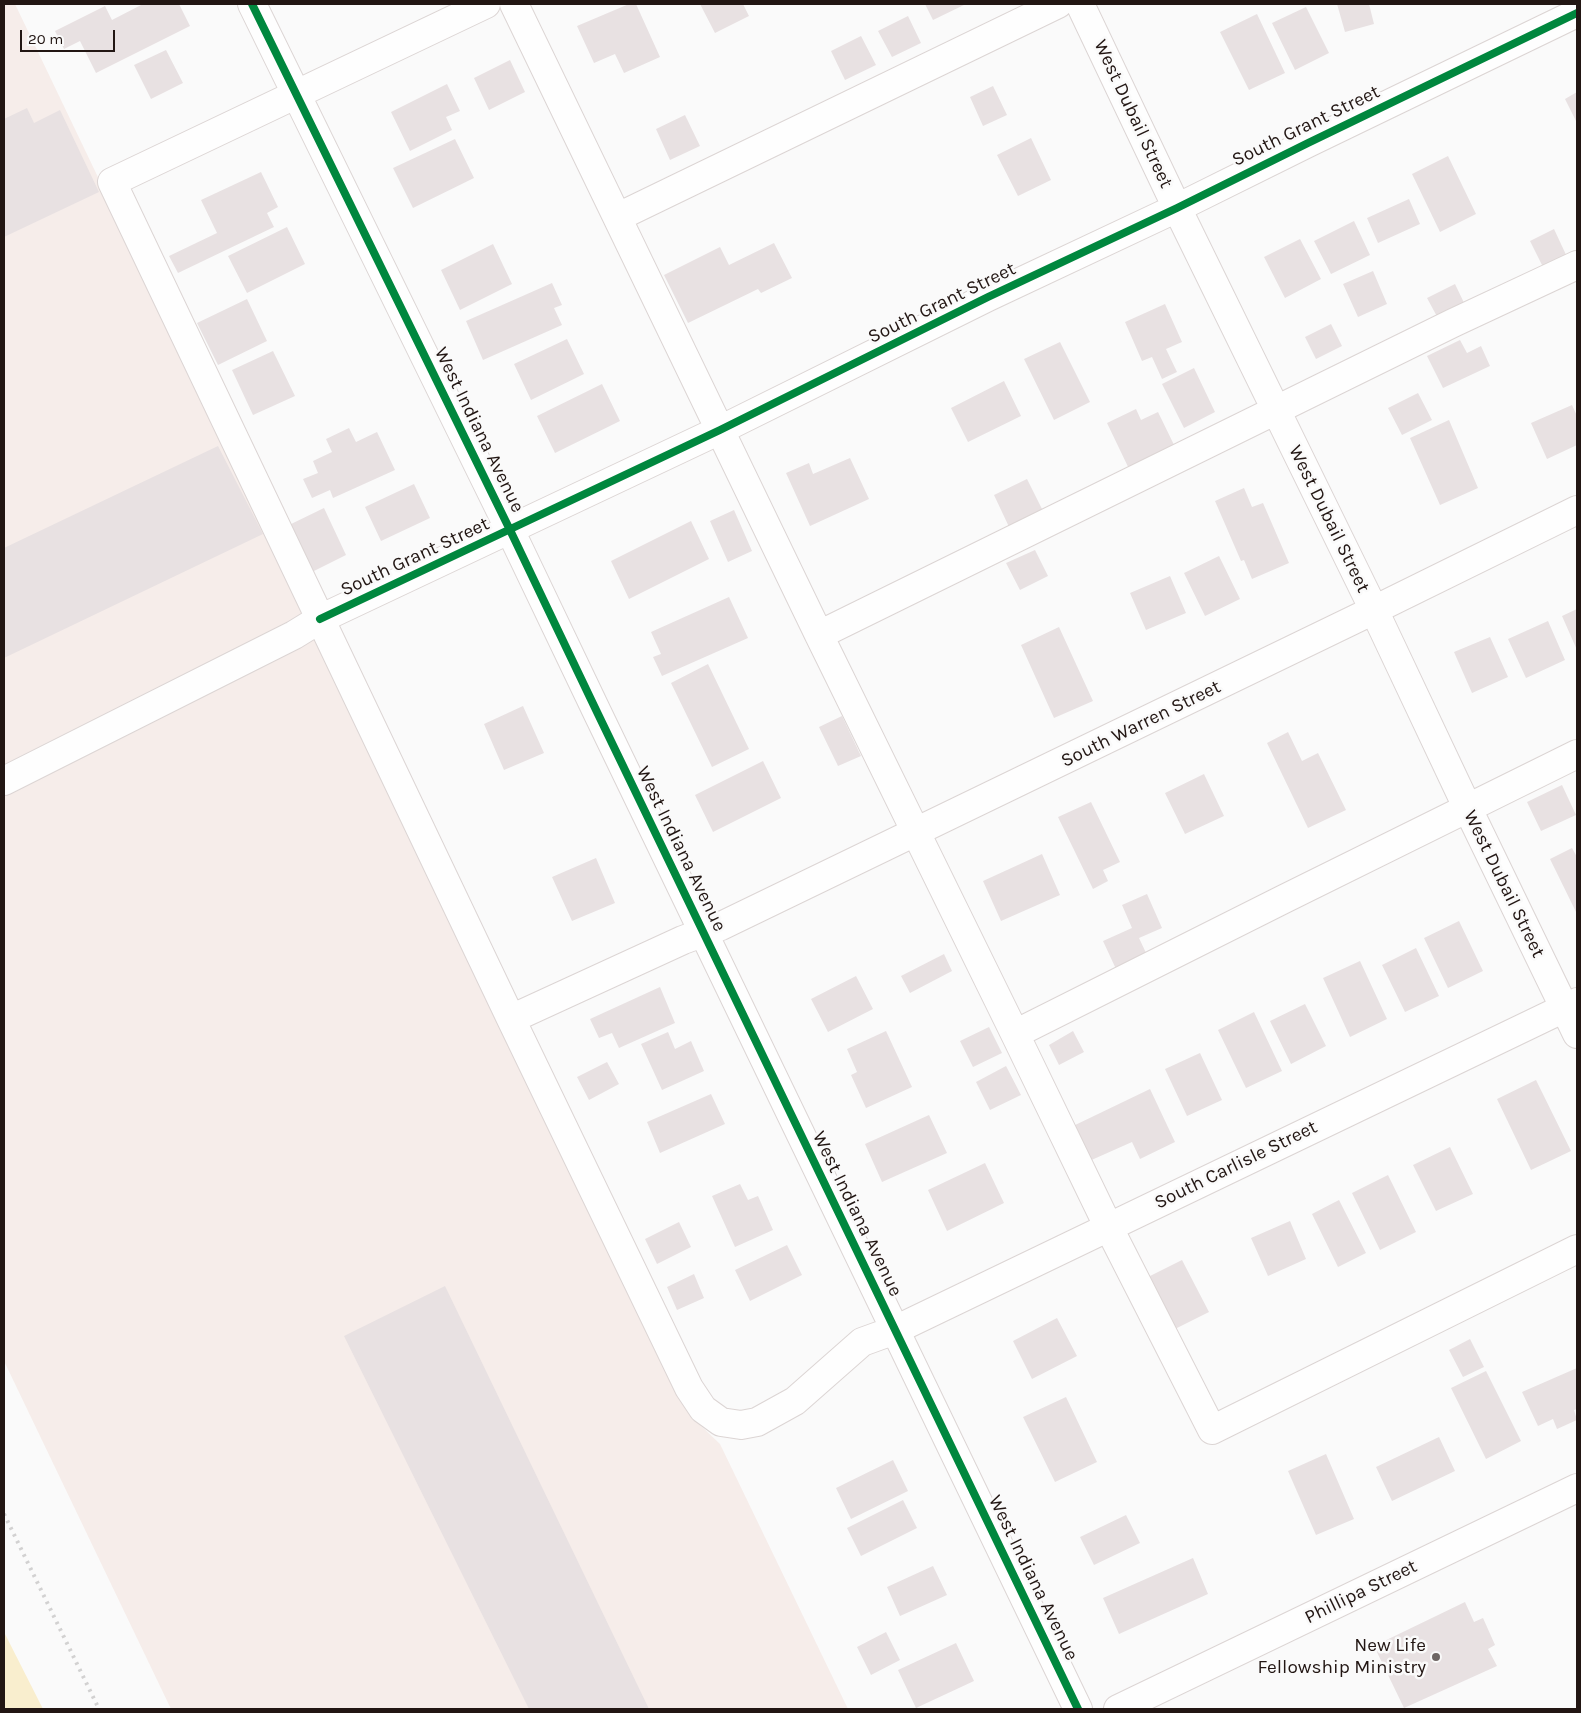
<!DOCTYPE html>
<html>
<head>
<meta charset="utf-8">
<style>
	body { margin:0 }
	#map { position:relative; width:1581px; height:1713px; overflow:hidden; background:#fafafa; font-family:Karla,sans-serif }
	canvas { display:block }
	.frame { position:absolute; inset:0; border:5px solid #221613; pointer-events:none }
	.scale { position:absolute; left:20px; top:30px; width:95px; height:22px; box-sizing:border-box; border:2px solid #221613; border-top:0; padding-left:6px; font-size:15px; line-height:18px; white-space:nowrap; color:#221613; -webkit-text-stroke:4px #fafafa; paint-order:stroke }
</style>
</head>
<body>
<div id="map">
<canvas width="1581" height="1713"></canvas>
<div class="frame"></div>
<div class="scale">20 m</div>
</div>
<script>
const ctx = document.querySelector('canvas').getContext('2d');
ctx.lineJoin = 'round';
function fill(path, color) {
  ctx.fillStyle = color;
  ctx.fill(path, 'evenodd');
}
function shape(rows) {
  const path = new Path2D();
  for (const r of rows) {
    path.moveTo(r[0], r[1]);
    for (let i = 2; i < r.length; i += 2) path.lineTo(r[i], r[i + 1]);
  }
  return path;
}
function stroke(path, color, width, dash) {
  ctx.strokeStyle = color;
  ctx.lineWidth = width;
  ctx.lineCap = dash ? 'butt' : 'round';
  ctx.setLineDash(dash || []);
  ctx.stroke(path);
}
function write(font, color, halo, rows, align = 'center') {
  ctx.font = font + ' Karla,sans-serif';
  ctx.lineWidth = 5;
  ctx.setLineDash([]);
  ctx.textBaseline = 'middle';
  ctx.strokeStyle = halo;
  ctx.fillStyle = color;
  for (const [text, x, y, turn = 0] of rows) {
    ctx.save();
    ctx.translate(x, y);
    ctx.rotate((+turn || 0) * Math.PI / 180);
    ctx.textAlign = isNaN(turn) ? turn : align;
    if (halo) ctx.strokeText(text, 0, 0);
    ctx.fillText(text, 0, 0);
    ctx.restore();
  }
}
fill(shape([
	[4,4,15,4,488,991,697,1422,720,1444,848,1709,171,1709,4,1361]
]), '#f6edea');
fill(shape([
	[4,1632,43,1709,4,1709]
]), '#f9eece');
fill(shape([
	[143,4,179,4,190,26,96,73,80,41,64,49,55,31,105,6,112,20],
	[629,4,636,4,660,57,624,73,615,54,594,63,577,26],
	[700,4,743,4,749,16,715,33],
	[925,4,966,4,933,20],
	[1337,4,1369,4,1374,24,1345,32],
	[1306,7,1329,53,1295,70,1272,23],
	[1257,14,1285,73,1249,90,1220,32],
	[908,16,921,43,892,57,878,31],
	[861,36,876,65,845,80,831,51],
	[166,50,183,83,151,99,134,65],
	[510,60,525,92,489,110,474,78],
	[447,84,460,111,446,117,452,130,410,151,391,112],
	[993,86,1007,115,983,126,970,97],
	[1577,92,1577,123,1565,99],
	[27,108,34,123,60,110,99,192,4,237,4,119],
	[685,115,700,146,670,160,656,129],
	[1031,138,1051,180,1018,196,997,155],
	[455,139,474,178,413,208,393,168],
	[1448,156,1476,214,1440,232,1412,174],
	[261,172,278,207,267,213,274,227,178,273,169,256,217,233,201,200],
	[1409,199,1420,224,1378,243,1367,218],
	[1354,221,1370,255,1331,274,1314,241],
	[287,227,305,264,247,293,228,256],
	[1554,229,1568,259,1545,271,1530,241],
	[1300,239,1321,279,1285,298,1264,257],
	[774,243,792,278,761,293,758,289,688,323,664,275,720,247,729,265],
	[493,244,512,284,460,310,441,270],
	[1373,271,1387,304,1358,317,1343,284],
	[552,283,562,305,554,308,562,325,483,360,466,321],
	[1455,284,1467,309,1440,322,1427,298],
	[247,299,267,341,218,365,197,323],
	[1165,304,1182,342,1166,349,1177,372,1162,379,1152,357,1142,361,1125,322],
	[1331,324,1342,346,1316,359,1305,337],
	[567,339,584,374,531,400,514,364],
	[1460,340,1467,353,1481,346,1490,366,1443,388,1427,356],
	[1060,342,1090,402,1054,420,1024,359],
	[273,351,295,396,253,415,232,370],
	[1194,368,1215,412,1184,428,1162,384],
	[1004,381,1021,416,968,442,951,408],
	[602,384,620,421,555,453,537,416],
	[1418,393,1432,420,1402,435,1388,408],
	[1572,405,1577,416,1577,445,1547,459,1531,423],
	[1136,409,1141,420,1158,412,1177,451,1131,473,1107,423],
	[1449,420,1478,488,1440,505,1410,438],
	[349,428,356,442,377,432,395,470,333,498,330,490,312,498,303,479,318,473,313,461,332,452,326,439],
	[218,446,263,534,4,658,4,548],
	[850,458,869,499,810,526,786,473,809,463,813,474],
	[1027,479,1044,513,1010,529,994,495],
	[414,484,430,518,381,541,365,507],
	[1244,488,1252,507,1263,503,1289,563,1252,579,1244,560,1241,561,1215,501],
	[324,508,346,555,310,573,287,526],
	[734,510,752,551,728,562,710,521],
	[691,521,709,559,629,599,611,561],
	[1035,550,1048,576,1020,590,1006,563],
	[1219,556,1240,599,1205,616,1184,573],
	[1170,576,1186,613,1146,630,1130,593],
	[729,597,748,638,662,676,653,657,661,654,651,632],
	[1577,609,1577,650,1562,616],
	[1548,621,1565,660,1526,678,1508,639],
	[1059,627,1093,701,1054,718,1021,645],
	[1490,637,1508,677,1472,693,1454,652],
	[708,664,749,749,712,767,671,683],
	[523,706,544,753,504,770,484,724],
	[842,716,861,756,838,766,819,727],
	[1288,732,1302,761,1318,753,1346,810,1308,828,1267,743],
	[763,761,781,798,713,832,695,795],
	[1204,774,1224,816,1185,834,1165,793],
	[1562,785,1576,815,1541,831,1527,802],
	[1091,802,1120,862,1103,870,1108,881,1093,889,1058,817],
	[1572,848,1577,857,1577,914,1550,859],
	[1042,854,1060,895,1001,921,983,881],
	[596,858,615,903,572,921,552,877],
	[1147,894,1162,928,1139,938,1147,955,1116,969,1103,941,1132,928,1122,905],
	[1459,921,1483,971,1448,988,1424,938],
	[1416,948,1439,996,1405,1012,1382,965],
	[944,954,952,971,910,993,901,976],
	[1360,961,1387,1019,1350,1037,1323,978],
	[856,976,873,1009,828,1032,811,999],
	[660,987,675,1023,619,1048,612,1033,599,1038,590,1019],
	[1305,1004,1326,1046,1291,1064,1270,1021],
	[1254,1012,1282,1071,1246,1088,1218,1030],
	[989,1027,1002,1053,973,1067,960,1041],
	[886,1031,912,1087,866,1108,851,1075,857,1072,847,1049],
	[1073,1031,1084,1052,1059,1065,1049,1045],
	[668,1032,675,1049,691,1041,704,1071,662,1090,641,1044],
	[1200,1053,1222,1100,1187,1116,1165,1069],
	[607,1062,619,1084,589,1100,577,1077],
	[1006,1066,1021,1095,990,1110,976,1082],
	[1536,1080,1571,1151,1531,1170,1497,1099],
	[1150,1089,1175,1142,1140,1159,1132,1142,1087,1162,1071,1127],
	[711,1094,725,1124,660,1153,647,1122],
	[929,1115,947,1153,882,1182,865,1144],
	[1450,1147,1473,1194,1436,1211,1413,1165],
	[985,1163,1004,1203,947,1231,928,1190],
	[1388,1175,1416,1232,1380,1250,1352,1193],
	[740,1184,748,1200,758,1196,773,1230,735,1247,712,1196],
	[1339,1200,1366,1253,1338,1267,1312,1214],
	[1290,1221,1306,1259,1268,1276,1251,1238],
	[679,1222,691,1247,657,1264,645,1239],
	[787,1245,802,1275,750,1301,735,1270],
	[1182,1260,1209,1312,1175,1329,1148,1277],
	[694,1274,704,1298,677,1310,667,1287],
	[445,1286,649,1709,529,1709,344,1336],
	[1057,1318,1077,1356,1032,1379,1013,1341],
	[1470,1339,1484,1367,1463,1377,1449,1350],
	[1577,1368,1577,1409,1574,1410,1577,1420,1557,1429,1553,1419,1538,1426,1522,1392],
	[1486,1371,1521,1441,1486,1459,1451,1388],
	[1066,1397,1097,1462,1055,1482,1023,1417],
	[1439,1437,1455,1471,1392,1501,1376,1467],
	[1326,1454,1354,1519,1316,1535,1288,1471],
	[893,1460,908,1491,851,1519,836,1488],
	[903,1500,917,1528,861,1556,847,1528],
	[1126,1515,1140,1543,1094,1565,1080,1537],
	[1193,1558,1208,1594,1119,1634,1103,1598],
	[933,1566,947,1595,900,1616,887,1587],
	[1465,1602,1474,1622,1483,1618,1495,1645,1488,1649,1497,1666,1404,1708,1374,1646],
	[886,1632,900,1660,871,1675,857,1647],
	[956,1643,974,1681,916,1708,898,1670]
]), '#e8e1e2');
const minor = shape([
	[252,4,510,530,597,712,1078,1709],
	[486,4,112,182,511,1019,689,1388,703,1409,721,1422,741,1425,757,1422,795,1401,862,1342,895,1330,1577,1002],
	[514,4,819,635,1015,1034,1108,1226,1212,1430,1577,1249],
	[1080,4,1177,208,1374,610,1468,809,1577,1034],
	[618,217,1058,4],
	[819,635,1453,323,1577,265],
	[4,781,294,635,320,619,720,430,988,297,1177,208,1308,143,1577,13],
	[511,1019,683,940,721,926,1374,610,1577,510],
	[1015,1034,1284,899,1577,754],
	[1118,1709,1577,1488]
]);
stroke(minor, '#dcd5d4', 30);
stroke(minor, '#fefefe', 28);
stroke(shape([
	[4,1514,99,1709]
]), '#d2d1d1', 4, [2.5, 5]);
stroke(shape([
	[252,4,510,530,597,712,1078,1709],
	[320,619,720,430,988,297,1177,208,1308,143,1577,13]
]), '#00873e', 8);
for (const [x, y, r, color] of [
	[1436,1657,5,"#6e6664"]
]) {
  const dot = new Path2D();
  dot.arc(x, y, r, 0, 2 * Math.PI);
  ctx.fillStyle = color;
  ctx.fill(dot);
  stroke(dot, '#fafafa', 2);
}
write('19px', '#221613', '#fafafa', [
	["West Dubail Street",1133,114,65],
	["South Grant Street",1306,126,-26],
	["South Grant Street",942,303,-26],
	["West Indiana Avenue",479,430,64],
	["West Dubail Street",1329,519,64],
	["South Grant Street",415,557,-25],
	["South Warren Street",1141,724,-26],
	["West Indiana Avenue",681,849,64],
	["West Dubail Street",1504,884,64],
	["South Carlisle Street",1236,1165,-26],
	["West Indiana Avenue",857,1214,64],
	["West Indiana Avenue",1033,1578,64],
	["Phillipa Street",1361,1592,-26]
]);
write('19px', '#221613', '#fafafa', [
	["New Life",1426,1646],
	["Fellowship Ministry",1426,1668]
], 'right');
</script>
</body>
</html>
